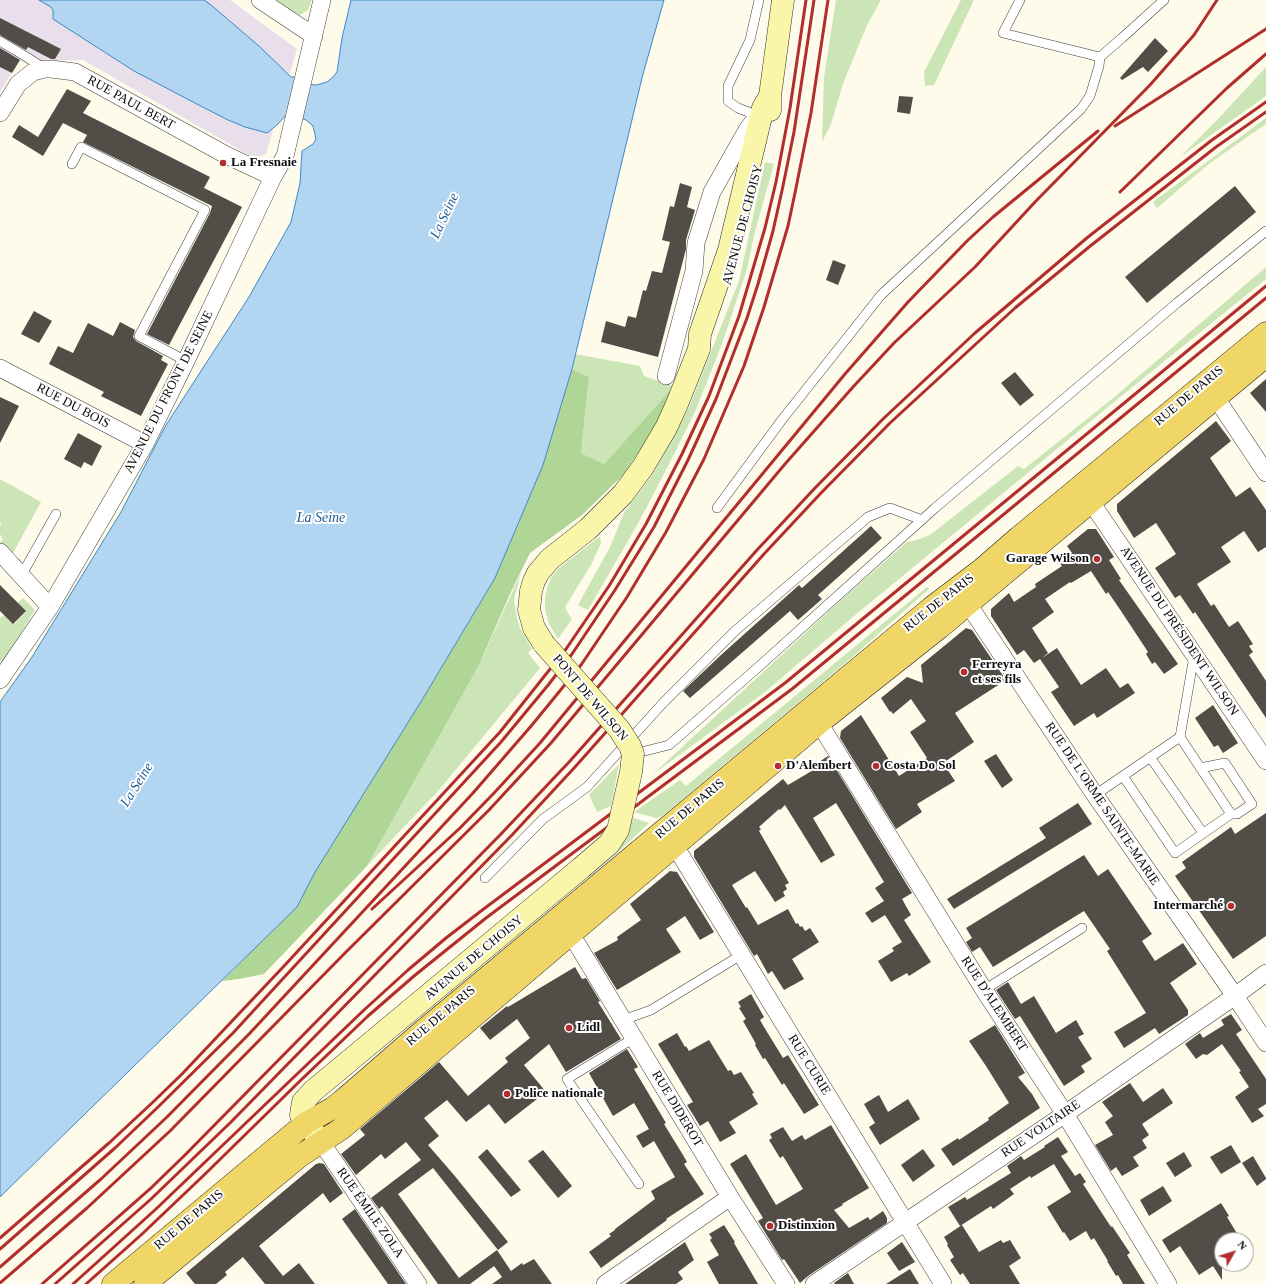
<!DOCTYPE html>
<html>
<head>
<meta charset="utf-8">
<style>
	body { margin:0 }
	#map { position:relative; width:1266px; height:1284px; overflow:hidden; background:#fefbea; font-family:Georgia,serif }
	canvas { display:block }
	.north { position:absolute; left:1214px; top:1232px; width:40px; height:40px; box-sizing:border-box; background:#fff; border:1px solid #9d9d9d; border-radius:50%; rotate:51deg; font-size:11px; font-weight:700; line-height:16px; text-align:center; color:#0b0b0b }
	.north::after { content:''; display:block; margin:auto; width:14px; height:18px; background:#b22d2c; clip-path:polygon(50% 0,100% 100%,50% 72%,0 100%) }
</style>
</head>
<body>
<div id="map">
<canvas width="1266" height="1284"></canvas>
<div class="north">N</div>
</div>
<script>
const ctx = document.querySelector('canvas').getContext('2d');
ctx.lineJoin = 'round';
function fill(path, color) {
  ctx.fillStyle = color;
  ctx.fill(path, 'evenodd');
}
function shape(rows) {
  const path = new Path2D();
  for (const r of rows) {
    path.moveTo(r[0], r[1]);
    for (let i = 2; i < r.length; i += 2) path.lineTo(r[i], r[i + 1]);
  }
  return path;
}
function stroke(path, color, width, dash) {
  ctx.strokeStyle = color;
  ctx.lineWidth = width;
  ctx.lineCap = dash ? 'butt' : 'round';
  ctx.setLineDash(dash || []);
  ctx.stroke(path);
}
function write(font, color, halo, rows, align = 'center') {
  ctx.font = font + ' Georgia,serif';
  ctx.lineWidth = 4;
  ctx.setLineDash([]);
  ctx.textBaseline = 'middle';
  ctx.strokeStyle = halo;
  ctx.fillStyle = color;
  for (const [text, x, y, turn = 0] of rows) {
    ctx.save();
    ctx.translate(x, y);
    ctx.rotate((+turn || 0) * Math.PI / 180);
    ctx.textAlign = isNaN(turn) ? turn : align;
    if (halo) ctx.strokeText(text, 0, 0);
    ctx.fillText(text, 0, 0);
    ctx.restore();
  }
}
fill(shape([
	[0,0,230,0,297,49,266,154,254,158,83,60,19,61,0,92]
]), '#e9dfea');
fill(shape([
	[274,0,312,0,308,10,300,15,285,7],
	[836,0,881,0,867,25,843,84,831,124,822,142,824,77],
	[961,0,974,0,934,85,925,86,924,72],
	[1266,67,1266,96,1180,157,1218,119],
	[1266,118,1266,124,1210,163,1157,208,1153,202],
	[765,162,774,164,754,235,747,269,722,344,695,412,666,470,640,520,588,610,578,605,610,547,624,513,653,474,689,407,739,281],
	[1266,267,1266,279,1250,292,1114,402,854,616,765,692,652,775,841,600,907,542,917,540,930,535,1018,466,1024,469,1112,399],
	[575,354,640,366,644,376,674,386,604,464,581,453,589,377,572,369],
	[0,479,41,502,12,555,22,560,19,565,0,548,0,542,3,540,0,534,0,526,2,524,0,523],
	[600,536,601,543,591,565,565,607,569,615,572,619,558,639,549,624,545,610,545,598,547,588,551,578,558,569],
	[521,573,514,599,517,618,520,628,532,649,528,653,540,668,439,790,367,866,478,667],
	[927,587,929,589,841,667,662,816,656,818,634,812,680,780,686,786],
	[23,598,35,610,3,663,0,660,0,618,4,615,14,624,26,612,18,603],
	[619,764,611,806,597,812,589,795],
	[634,818,649,823,618,852,616,848,626,824]
]), '#cce5b6');
fill(shape([
	[572,369,589,377,581,453,604,464,674,386,673,401,623,475,582,515,530,553,510,594,478,667,367,866,264,974,239,979,222,981,297,907,313,875,422,700,495,578,543,465]
]), '#afd597');
const water = shape([
	[39,0,204,0,211,5,259,46,291,77,296,77,307,84,316,85,327,82,333,77,337,72,342,38,351,0,664,0,643,74,572,369,543,465,495,578,422,700,315,872,297,907,0,1197,0,702,32,657,121,512,166,425,249,297,291,222,300,183,302,151,313,144,316,139,313,126,306,120,301,118,285,116,278,124,267,133,245,127,228,120,193,102,134,71,53,19,53,10,51,7,39,0]
]);
fill(water, '#b2d6f2');
stroke(water, '#3d87c4', 1);
fill(shape([
	[0,18,61,49,55,59,51,59,28,47,26,50,0,35],
	[1155,38,1168,51,1148,72,1143,67,1122,80,1120,78],
	[0,48,20,60,12,73,0,67],
	[67,89,91,101,83,113,210,177,204,188,242,207,169,345,147,334,210,213,212,206,83,142,87,135,63,123,43,156,12,137,19,125,38,137],
	[899,96,913,97,910,114,897,112],
	[680,183,692,187,687,207,695,210,686,240,686,249,658,357,601,342,606,321,625,327,628,316,636,318,643,290,646,291,652,271,662,273,670,242,662,240,670,206,674,207],
	[1235,186,1256,212,1147,303,1125,277],
	[833,260,846,265,838,285,826,280],
	[34,311,52,321,39,343,21,334],
	[120,322,135,330,133,337,136,341,163,356,161,360,168,364,141,416,101,396,104,392,49,364,58,346,73,353,88,323,113,336],
	[1015,372,1034,395,1020,406,1001,383],
	[1266,379,1266,412,1250,393],
	[0,397,19,406,0,443],
	[1216,421,1231,441,1210,458,1236,497,1250,487,1266,510,1266,547,1258,552,1244,531,1221,547,1231,562,1197,584,1211,606,1214,604,1229,627,1238,621,1253,644,1249,646,1253,652,1249,655,1266,681,1266,718,1195,612,1193,614,1180,595,1175,598,1155,568,1176,554,1156,523,1134,538,1117,511,1117,504],
	[78,433,102,446,92,466,84,462,81,468,64,459],
	[871,526,882,538,818,595,822,599,798,620,790,611,690,698,683,691,721,655,799,585,802,588],
	[1088,529,1096,529,1114,557,1109,560,1121,579,1119,580,1178,664,1164,674,1155,662,1152,664,1146,654,1148,652,1121,611,1108,592,1106,594,1091,571,1071,583,1070,582,1045,599,1054,612,1032,628,1048,653,1042,658,1057,648,1081,685,1106,668,1120,688,1128,683,1135,693,1097,718,1094,713,1074,726,1051,692,1059,687,1040,659,1034,663,1024,650,1017,655,991,616,991,609,1009,593,1014,602,1036,587,1035,584,1062,566,1059,562,1072,553,1067,546],
	[0,585,26,611,13,624,0,611],
	[966,628,972,630,1006,680,955,713,974,742,943,763,955,781,917,804,922,812,896,829,840,738,841,731,861,715,899,776,927,758,910,732,926,721,911,699,893,714,891,711,890,712,881,698,907,677,923,683,921,665],
	[1213,705,1238,743,1223,753,1218,745,1214,747,1195,718],
	[996,754,1013,780,1002,788,984,761],
	[828,756,912,893,902,899,911,915,904,920,931,962,909,976,907,973,891,982,878,961,894,951,892,948,902,942,885,915,872,923,865,913,884,901,875,888,884,882,836,803,813,818,835,855,821,863,785,805,780,810,779,809,759,827,761,829,759,831,789,883,785,885,787,889,783,892,785,896,775,902,755,871,732,885,746,908,747,907,758,925,788,909,796,924,798,923,800,927,802,926,805,931,810,928,819,942,792,959,804,979,784,990,772,971,768,974,757,954,754,956,694,857,694,851,783,779,788,785,815,769,813,766],
	[1078,803,1092,824,954,909,947,899,1046,838,1039,828],
	[1266,813,1266,936,1233,959,1175,876,1186,868,1182,862,1231,827,1235,834],
	[1084,855,1098,876,1108,869,1152,934,1142,941,1155,961,1183,943,1197,964,1170,983,1188,1010,1188,1015,1159,1034,1155,1028,1124,1048,1114,1032,1146,1013,1107,951,1110,949,1084,911,993,967,980,947,972,952,966,942,972,938,966,928],
	[670,871,677,872,714,932,700,940,685,916,666,929,681,952,617,990,594,953,618,940,617,937,641,920,630,904],
	[575,967,582,979,586,978,600,1001,598,1002,621,1039,566,1072,549,1044,524,1065,546,1092,505,1124,489,1104,466,1122,447,1100,424,1118,439,1136,428,1145,454,1175,508,1242,498,1250,433,1168,398,1194,459,1278,497,1250,511,1271,522,1263,523,1265,534,1259,552,1284,492,1284,502,1277,494,1266,470,1284,438,1284,382,1206,379,1209,371,1198,421,1160,406,1142,385,1159,381,1154,356,1175,341,1154,365,1135,360,1129,439,1062,468,1096,508,1062,505,1058,530,1038,517,1019,490,1040,480,1028,507,1006,508,1007],
	[1008,982,1021,1004,1034,996,1056,1033,1076,1020,1084,1034,1078,1037,1092,1059,1081,1066,1085,1072,1064,1086,1020,1016,1015,1019,996,990],
	[751,994,764,1017,760,1020,764,1027,783,1058,788,1055,819,1105,804,1114,784,1083,782,1085,765,1058,763,1059,755,1045,756,1044,743,1021,746,1019,739,1008,741,1007,738,1002],
	[1231,1014,1242,1030,1236,1034,1266,1079,1266,1104,1258,1109,1264,1116,1252,1123,1235,1097,1249,1087,1239,1072,1241,1071,1222,1044,1207,1055,1203,1054,1196,1059,1185,1044,1200,1033,1203,1038,1224,1025,1221,1020],
	[995,1025,1025,1073,1018,1077,1032,1094,1040,1108,953,1166,941,1149,958,1138,959,1140,989,1120,988,1118,1009,1103,986,1066,969,1041],
	[677,1033,685,1047,686,1046,689,1051,709,1040,728,1071,731,1070,734,1075,741,1072,754,1093,752,1094,758,1104,729,1122,736,1133,720,1142,708,1121,700,1126,687,1105,693,1102,658,1044],
	[627,1049,638,1067,634,1069,666,1123,664,1124,683,1155,687,1162,684,1164,704,1194,666,1219,667,1220,601,1268,589,1252,611,1236,609,1234,615,1230,615,1229,655,1199,651,1191,675,1177,654,1141,643,1148,636,1136,649,1129,634,1103,613,1116,589,1073],
	[1130,1083,1143,1102,1163,1088,1173,1103,1142,1124,1149,1135,1142,1140,1147,1148,1133,1157,1139,1166,1122,1176,1116,1167,1111,1171,1095,1145,1113,1135,1105,1122,1113,1116,1102,1102],
	[879,1095,888,1112,908,1099,920,1119,880,1145,869,1127,875,1123,864,1104],
	[831,1125,869,1188,842,1204,843,1205,834,1210,849,1228,868,1217,870,1220,883,1211,887,1218,887,1223,808,1276,800,1283,784,1259,782,1260,758,1221,763,1218,730,1164,746,1154,776,1205,803,1189,783,1156,780,1158,769,1140,772,1138,770,1134,783,1127,792,1141,802,1135,805,1140],
	[1058,1137,1068,1152,1061,1156,1075,1176,1080,1173,1086,1182,1083,1184,1111,1227,1112,1226,1130,1253,1127,1255,1145,1284,1123,1284,1118,1275,1116,1276,1107,1261,1108,1261,1094,1238,1091,1240,1086,1231,1070,1241,1064,1232,1063,1233,1047,1207,1071,1192,1054,1164,1031,1178,1030,1176,1010,1189,1014,1194,993,1209,991,1206,960,1226,948,1207,965,1197,967,1200,1011,1173,1007,1166,1021,1156,1024,1160,1045,1147,1044,1146],
	[1231,1145,1241,1162,1221,1174,1210,1157],
	[487,1149,521,1190,511,1197,478,1157],
	[923,1149,935,1166,913,1182,901,1165],
	[543,1150,572,1186,558,1198,528,1161],
	[1184,1152,1192,1166,1175,1177,1166,1163],
	[1253,1156,1266,1178,1266,1179,1257,1186,1242,1163],
	[320,1163,324,1164,343,1193,330,1203,323,1193,259,1246,283,1276,299,1263,315,1284,265,1284,243,1257,225,1272,227,1275,216,1284,195,1284,186,1273,316,1164],
	[1163,1186,1172,1201,1149,1216,1140,1200],
	[1221,1203,1229,1216,1227,1217,1241,1240,1222,1240,1222,1280,1213,1266,1199,1275,1180,1246,1170,1253,1162,1240],
	[355,1209,406,1284,388,1284,342,1219],
	[724,1225,735,1242,734,1243,758,1284,719,1284,707,1262,719,1255,710,1240,712,1238,709,1234],
	[962,1225,979,1252,1001,1240,1003,1243,1010,1240,1021,1258,1009,1266,1020,1284,970,1284,963,1273,960,1275,950,1260,954,1257,947,1245,948,1244,944,1237],
	[685,1242,694,1260,678,1272,683,1279,676,1284,625,1284],
	[902,1242,915,1262,899,1271,887,1253],
	[910,1269,919,1284,886,1284],
	[848,1273,854,1284,835,1284,834,1283]
]), '#534d48');
const service = shape([
	[1020,0,1003,33,1100,57],
	[0,41,25,56,45,69],
	[756,115,738,108,728,101,728,86,750,40,759,0],
	[72,164,81,147,205,210,139,336,186,361],
	[717,508,781,421,881,295,1081,109,1090,96,1099,66,1100,57,1122,38,1164,0],
	[20,574,25,569,56,514],
	[1180,737,1194,656],
	[633,754,669,745,755,670,935,508,1177,303,1266,231],
	[1150,757,1203,833],
	[1123,776,1175,853,1231,814,1237,814,1252,804,1225,763,1200,768],
	[1095,795,1180,737,1231,814],
	[485,878,543,819,587,787,663,703,735,631,868,517,890,508,922,520],
	[984,990,1082,928],
	[623,1020,651,1010,741,955],
	[634,1038,567,1079,639,1184]
]);
const minor = shape([
	[260,0,314,36],
	[0,113,18,84,33,72,45,69,51,69,75,72,226,155,273,177],
	[0,368,145,444],
	[666,376,694,271,696,243,712,192,747,130,760,112],
	[1216,398,1266,473],
	[1091,502,1266,761],
	[0,552,50,607],
	[957,601,968,604,1095,795,1235,996,1266,1043],
	[0,680,50,607,145,444,186,361,273,177,285,156,322,0],
	[819,723,984,990,1065,1114,1168,1284],
	[675,846,943,1284],
	[569,934,577,944,730,1197,786,1284],
	[321,1142,418,1284],
	[605,1284,730,1197],
	[814,1284,1065,1114,1235,996,1266,973]
]);
const secondary = shape([
	[770,110,770,96,783,0],
	[544,644,534,628,529,610,531,591,534,581,538,573,550,559,588,529,623,494,643,467,666,428,677,404,699,349,700,334,729,250,763,108,770,96],
	[321,1142,301,1115,303,1102,313,1091,581,868]
]);
const primary = shape([
	[113,1284,306,1123,333,1108,342,1101,418,1035,931,608,981,570,1019,537,1266,333],
	[145,1284,300,1156,341,1129,819,723,939,628,1266,356]
]);
stroke(service, '#3e3e3e', 10);
stroke(minor, '#3e3e3e', 18);
stroke(secondary, '#2d2d2d', 23);
stroke(primary, '#1c1c1c', 23);
stroke(service, '#fff', 9);
stroke(minor, '#fff', 17);
stroke(secondary, '#faf6a9', 22);
stroke(primary, '#f0d667', 22);
stroke(shape([
	[1115,126,1266,29],
	[1120,192,1227,88,1266,54],
	[372,909,460,828,495,792,540,743,845,374,908,302,967,241,993,217,1098,131],
	[0,1238,109,1143,152,1103,182,1074,285,965,500,732,566,649,609,586,646,524,682,454,709,396,739,316,765,228,776,182,790,108,806,0],
	[0,1249,115,1148,157,1108,233,1033,290,971,501,742,549,684,572,654,615,590,654,527,688,460,716,399,747,318,758,284,773,231,783,186,794,132,814,0],
	[0,1267,101,1179,167,1117,250,1033,473,793,532,725,581,665,627,597,666,532,704,459,744,366,764,307,788,226,796,188,811,113,828,0],
	[0,1283,87,1208,170,1131,345,953,489,810,551,743,785,464,853,387,894,343,975,267,1035,202,1150,85,1194,35,1217,0],
	[42,1284,152,1187,185,1155,501,834,570,761,757,550,815,488,884,418,975,333,1088,237,1212,140,1266,102],
	[55,1284,151,1199,231,1122,512,835,575,767,764,554,821,493,890,423,1015,308,1089,247,1216,147,1266,112],
	[73,1284,156,1209,364,1010,408,970,446,938,481,911,785,683,1266,286],
	[86,1284,141,1235,202,1177,302,1079,368,1016,414,976,486,918,792,689,1266,298]
]), '#b22d2c', 3);
const secondaryBridge = shape([
	[544,644,619,729,630,746,633,754,631,772,618,830,609,844,581,868]
]);
stroke(secondaryBridge, '#2d2d2d', 23, []);
stroke(secondaryBridge, '#faf6a9', 22);
for (const [x, y, r, color] of [
	[223,163,4,"#b22d2c"],
	[1097,559,4,"#b22d2c"],
	[964,672,4,"#b22d2c"],
	[778,766,4,"#b22d2c"],
	[876,766,4,"#b22d2c"],
	[1231,906,4,"#b22d2c"],
	[569,1028,4,"#b22d2c"],
	[507,1094,4,"#b22d2c"],
	[770,1226,4,"#b22d2c"]
]) {
  const dot = new Path2D();
  dot.arc(x, y, r, 0, 2 * Math.PI);
  ctx.fillStyle = color;
  ctx.fill(dot);
  stroke(dot, '#fff', 1.5);
}
write('13px', '#0b0b0b', '#fff', [
	["RUE PAUL BERT",131,103,29],
	["AVENUE DE CHOISY",743,225,-75],
	["AVENUE DU FRONT DE SEINE",169,392,-63],
	["RUE DE PARIS",1189,396,-40],
	["RUE DU BOIS",73,406,28],
	["RUE DE PARIS",939,603,-38],
	["AVENUE DU PRÉSIDENT WILSON",1179,631,56],
	["PONT DE WILSON",590,698,50],
	["RUE DE L'ORME SAINTE-MARIE",1102,804,56],
	["RUE DE PARIS",690,809,-40],
	["AVENUE DE CHOISY",474,958,-40],
	["RUE D'ALEMBERT",994,1004,57],
	["RUE DE PARIS",441,1016,-40],
	["RUE CURIE",809,1065,58],
	["RUE DIDEROT",677,1109,59],
	["RUE VOLTAIRE",1041,1129,-34],
	["RUE ÉMILE ZOLA",370,1213,55],
	["RUE DE PARIS",189,1220,-40]
]);
write('bold 13px', '#0b0b0b', '#fff', [
	["La Fresnaie",231,163],
	["Garage Wilson",1089,559,"right"],
	["Ferreyra",972,665],
	["et ses fils",972,680],
	["D'Alembert",786,766],
	["Costa Do Sol",884,766],
	["Intermarché",1223,906,"right"],
	["Lidl",577,1028],
	["Police nationale",515,1094],
	["Distinxion",778,1226]
], 'left');
write('italic 14px', '#1d5994', '#fff', [
	["La Seine",445,216,-65],
	["La Seine",321,518],
	["La Seine",137,785,-58]
]);
</script>
</body>
</html>
